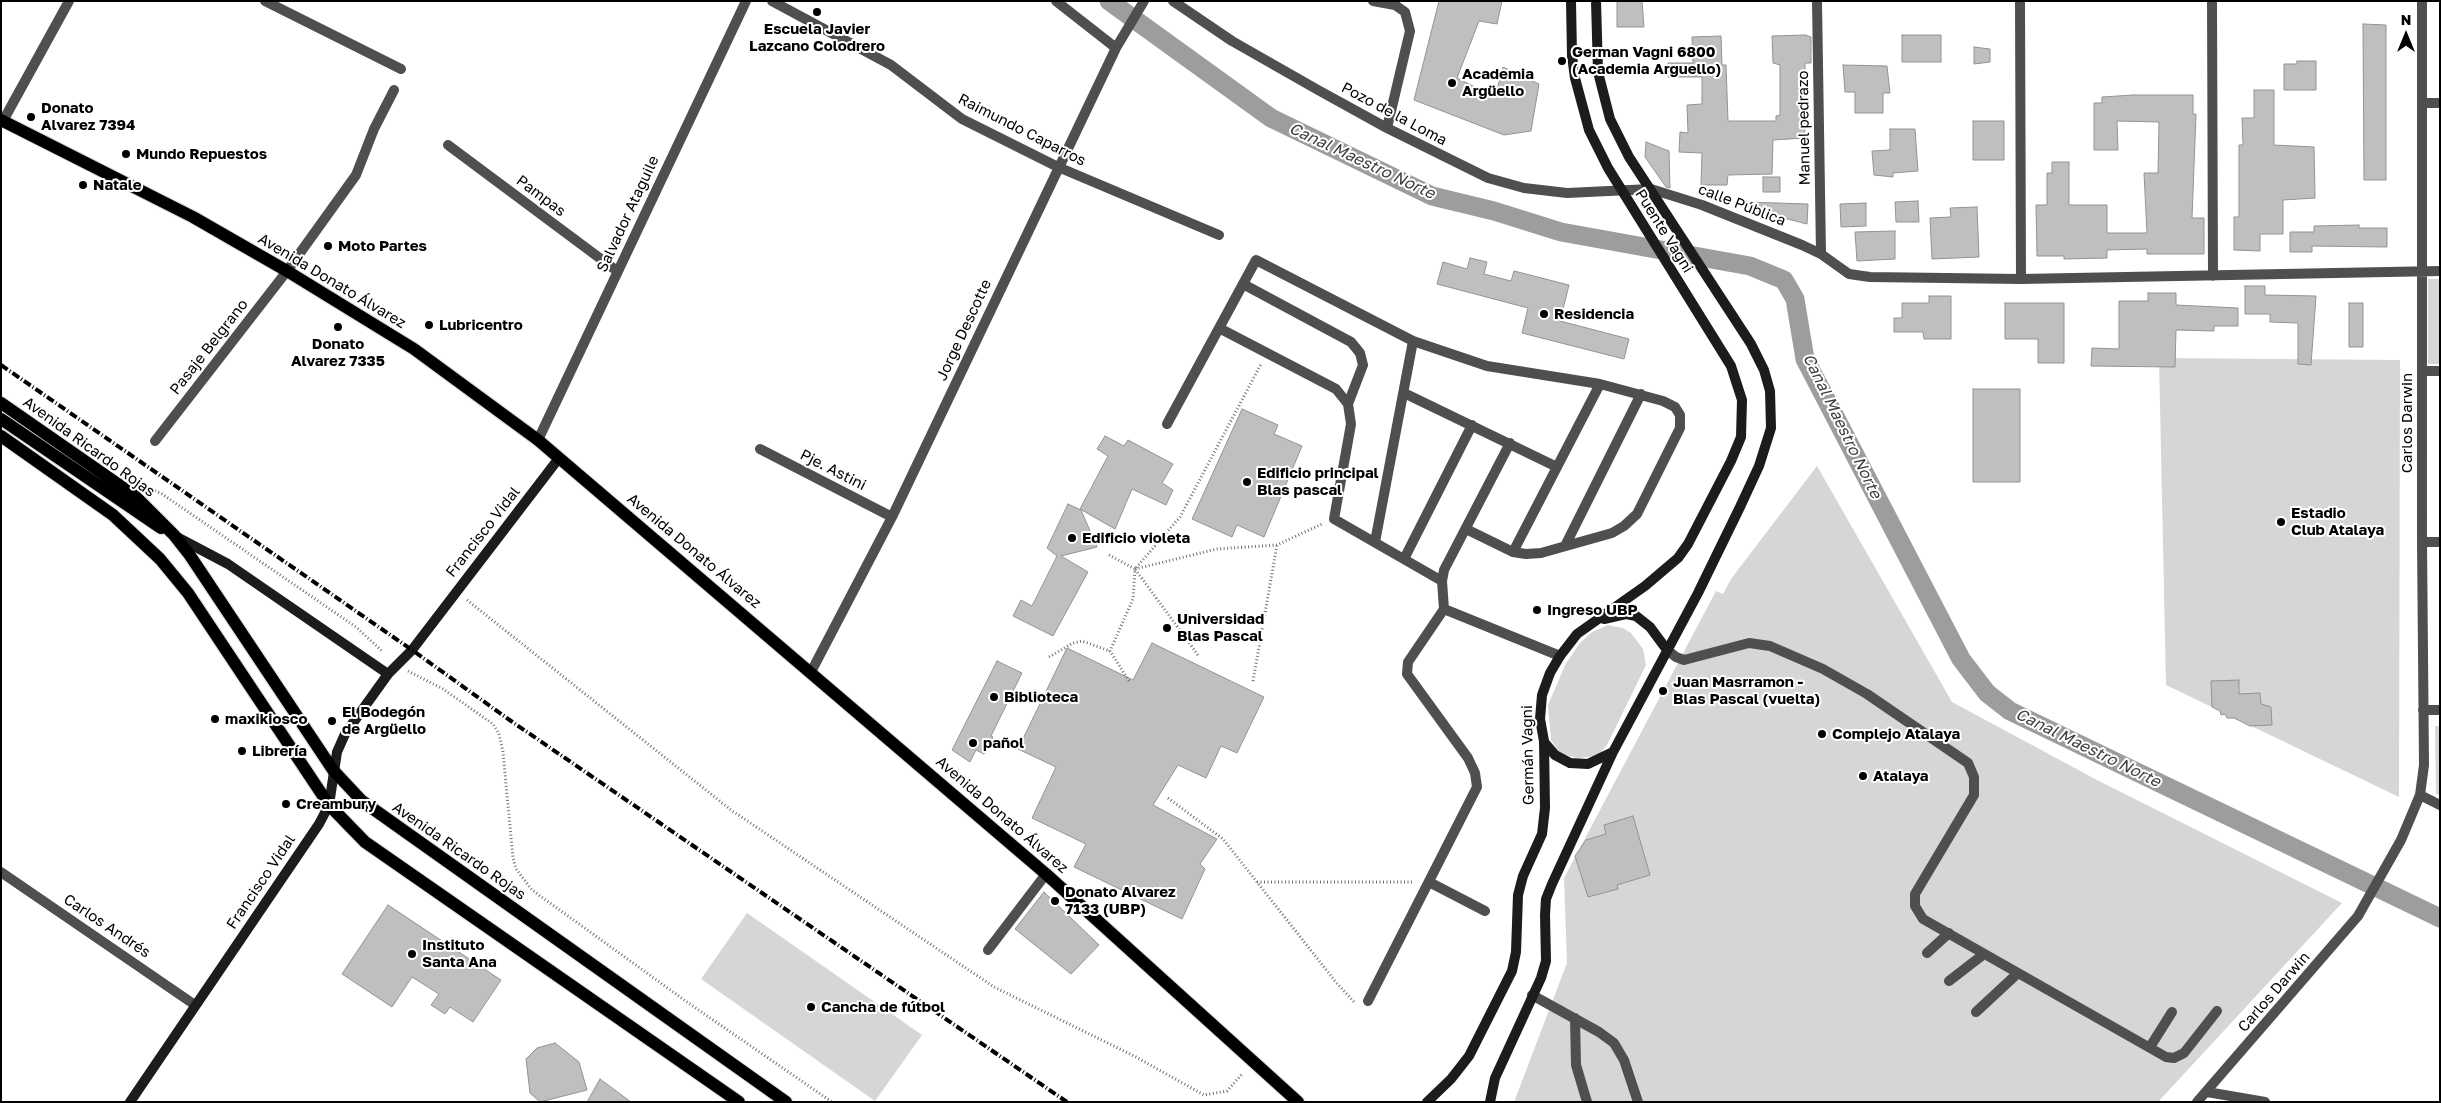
<!DOCTYPE html>
<html>
<head>
<meta charset="utf-8">
<style>
	body { margin:0 }
	#map { position:relative; width:2441px; height:1103px; overflow:hidden; background:#fff; font-family:"Golos Text",sans-serif }
	canvas { display:block }
	.frame { position:absolute; inset:0; border:2px solid #000; pointer-events:none }
	.north { position:absolute; left:2381px; top:10px; width:50px; height:50px; -webkit-text-stroke:4px #fff; paint-order:stroke; rotate:0deg; font-size:14px; font-weight:700; line-height:20px; text-align:center; color:#000 }
	.north::after { content:''; display:block; margin:auto; width:18px; height:22px; background:#000; clip-path:polygon(50% 0,100% 100%,50% 72%,0 100%) }
</style>
</head>
<body>
<div id="map">
<canvas width="2441" height="1103"></canvas>
<div class="frame"></div>
<div class="north">N</div>
</div>
<script>
const ctx = document.querySelector('canvas').getContext('2d');
ctx.lineJoin = 'round';
function fill(path, color) {
  ctx.fillStyle = color;
  ctx.fill(path, 'evenodd');
}
function shape(rows) {
  const path = new Path2D();
  for (const r of rows) {
    path.moveTo(r[0], r[1]);
    for (let i = 2; i < r.length; i += 2) path.lineTo(r[i], r[i + 1]);
  }
  return path;
}
function stroke(path, color, width, dash) {
  ctx.strokeStyle = color;
  ctx.lineWidth = width;
  ctx.lineCap = dash ? 'butt' : 'round';
  ctx.setLineDash(dash || []);
  ctx.stroke(path);
}
function write(font, color, halo, rows, align = 'center') {
  ctx.font = font + ' "Golos Text",sans-serif';
  ctx.lineWidth = 4;
  ctx.setLineDash([]);
  ctx.textBaseline = 'middle';
  ctx.strokeStyle = halo;
  ctx.fillStyle = color;
  for (const [text, x, y, turn = 0] of rows) {
    ctx.save();
    ctx.translate(x, y);
    ctx.rotate((+turn || 0) * Math.PI / 180);
    ctx.textAlign = isNaN(turn) ? turn : align;
    if (halo) ctx.strokeText(text, 0, 0);
    ctx.fillText(text, 0, 0);
    ctx.restore();
  }
}
fill(shape([
	[2428,279,2440,279,2440,364,2428,364],
	[2159,358,2400,360,2399,797,2166,685],
	[1817,466,1952,702,2097,780,2342,903,2158,1102,1514,1102,1567,963,1564,878,1716,591,1723,594,1731,579],
	[1608,625,1623,628,1631,633,1643,649,1646,665,1607,745,1598,756,1579,758,1569,756,1558,751,1551,740,1548,705,1566,663,1580,643,1592,632],
	[2435,726,2440,726,2440,795,2436,794],
	[747,913,922,1035,875,1101,701,979]
]), '#d6d6d6');
stroke(shape([
	[1109,1,1271,118,1432,196,1494,211,1561,232,1750,266,1784,280,1795,299,1805,359,1961,659,1987,693,2010,711,2440,918]
]), '#9d9d9d', 19);
const building = shape([
	[1439,1,1502,1,1497,24,1479,21,1457,78,1495,97,1503,67,1539,84,1531,131,1504,135,1414,100,1439,1],
	[1617,1,1642,1,1644,27,1617,27,1617,1],
	[2363,24,2386,25,2386,180,2364,180,2363,24],
	[1805,35,1811,37,1811,63,1805,63,1805,94,1803,94,1805,138,1773,140,1772,174,1728,175,1727,185,1701,185,1702,153,1679,152,1680,132,1688,133,1687,105,1702,104,1702,77,1668,77,1668,63,1693,63,1692,37,1721,36,1722,65,1726,65,1728,121,1776,121,1776,116,1780,115,1780,65,1773,63,1772,36,1805,35],
	[1902,35,1941,35,1941,62,1902,62,1902,35],
	[1974,47,1990,49,1990,62,1974,64,1974,47],
	[2297,61,2316,61,2316,90,2284,90,2284,64,2297,64,2297,61],
	[1843,65,1887,66,1890,93,1883,93,1883,113,1855,113,1855,92,1845,92,1843,65],
	[2254,90,2274,90,2274,145,2314,147,2315,198,2283,200,2283,234,2260,234,2260,251,2234,250,2234,217,2239,217,2239,145,2243,145,2242,118,2254,118,2254,90],
	[2133,95,2193,95,2193,114,2196,114,2192,218,2204,218,2204,254,2147,254,2147,249,2107,250,2107,258,2064,259,2064,256,2037,256,2036,205,2047,205,2047,173,2052,173,2052,162,2069,162,2069,205,2107,205,2107,233,2147,233,2144,173,2158,173,2159,122,2117,121,2118,150,2094,150,2094,103,2102,103,2102,97,2133,95],
	[1973,121,2004,121,2004,160,1973,160,1973,121],
	[1890,129,1915,129,1918,171,1893,173,1893,177,1874,175,1872,151,1890,150,1890,129],
	[1646,142,1669,151,1670,188,1666,187,1645,157,1646,142],
	[1763,177,1780,177,1780,192,1763,192,1763,177],
	[1918,201,1919,222,1896,222,1895,202,1918,201],
	[1746,202,1808,204,1807,224,1745,208,1746,202],
	[1866,203,1866,226,1841,227,1840,204,1866,203],
	[1977,207,1979,257,1932,259,1930,218,1951,217,1950,208,1977,207],
	[2359,225,2359,228,2387,228,2387,247,2312,246,2312,252,2290,252,2290,232,2314,232,2314,226,2359,225],
	[1895,231,1895,259,1857,261,1855,232,1895,231],
	[1470,258,1487,262,1484,274,1511,281,1514,271,1569,285,1560,321,1629,339,1624,359,1522,333,1528,308,1437,284,1443,262,1467,269,1470,258],
	[2245,286,2265,286,2265,295,2316,296,2311,365,2298,364,2298,323,2270,322,2270,314,2245,314,2245,286],
	[2148,293,2176,293,2176,305,2238,308,2238,326,2214,326,2214,331,2176,330,2175,367,2091,366,2092,348,2119,349,2119,301,2148,301,2148,293],
	[1929,296,1951,296,1951,339,1924,339,1923,332,1894,332,1894,318,1902,318,1902,303,1929,303,1929,296],
	[2005,303,2064,303,2064,363,2038,363,2038,339,2005,339,2005,303],
	[2349,303,2363,303,2363,347,2349,347,2349,303],
	[1973,389,2020,389,2020,482,1973,482,1973,389],
	[1242,409,1278,425,1274,434,1302,446,1264,537,1237,525,1232,537,1192,519,1242,409],
	[1105,436,1124,446,1128,440,1173,464,1162,483,1173,490,1166,505,1132,489,1115,529,1080,509,1108,456,1097,449,1105,436],
	[1068,504,1081,510,1097,547,1061,556,1088,572,1053,636,1013,616,1021,600,1032,606,1057,556,1047,548,1068,504],
	[1152,643,1264,697,1237,753,1221,746,1206,778,1178,765,1153,805,1217,839,1200,864,1205,869,1182,919,1074,867,1086,844,1032,818,1056,767,1018,749,1067,648,1133,680,1152,643],
	[997,661,1022,673,991,736,993,737,984,754,976,750,970,762,952,750,997,661],
	[2239,680,2239,694,2260,693,2261,704,2271,707,2272,725,2250,726,2234,718,2227,718,2225,714,2221,715,2220,711,2212,707,2211,681,2239,680],
	[1633,816,1650,875,1617,885,1618,889,1588,897,1575,856,1586,840,1606,834,1604,825,1633,816],
	[1044,892,1099,945,1071,974,1015,929,1044,892],
	[388,905,501,980,473,1022,450,1007,445,1014,431,1005,439,994,412,977,392,1007,342,974,388,905],
	[555,1043,579,1062,587,1090,540,1102,530,1093,526,1059,537,1048,555,1043],
	[600,1079,631,1102,587,1102,600,1079]
]);
fill(building, '#bfbfbf');
stroke(building, '#939393', 1);
const primary = shape([
	[1,120,193,217,287,271,414,349,538,440,1046,874,1298,1102],
	[1,403,135,496,174,535,189,554,333,770,362,801,786,1102],
	[1,419,161,528],
	[1,436,113,515,160,559,188,593,329,805,365,842,739,1102]
]);
stroke(primary, '#dbdbdb', 14);
stroke(shape([
	[152,489,162,494,356,627,383,652],
	[1109,555,1135,569],
	[467,600,731,810,994,987,1136,1057,1204,1095,1227,1091,1243,1073],
	[1198,655,1135,569,1180,517,1261,364],
	[1049,657,1073,643,1082,641,1110,651],
	[408,671,443,689,493,724,499,734,503,752,513,858,516,869,532,890,687,1002,832,1102],
	[1129,681,1110,651,1133,599,1135,569,1217,549,1277,545,1322,524],
	[1253,681,1277,545],
	[1168,798,1223,839,1335,981,1355,1003],
	[1257,882,1414,882]
]), '#717171', 3, [1, 2.5]);
stroke(shape([
	[1243,284,1351,342,1360,353,1363,365,1348,404],
	[1219,328,1336,389,1348,404,1351,424,1334,519,1442,581],
	[1404,393,1557,467],
	[1167,424,1256,260,1413,341,1487,366,1600,384,1663,401,1675,407,1680,415,1680,428,1637,514,1624,526,1612,533,1541,553,1526,554,1513,552,1466,529],
	[1375,542,1413,341],
	[1565,546,1641,394],
	[1513,552,1600,384],
	[1404,559,1472,425],
	[1444,609,1560,656],
	[1667,650,1676,657,1684,660,1749,643,1770,646,1823,669,1867,694,1968,763,1974,777,1974,795,1915,894,1915,906,1923,919,2166,1057,2174,1058,2184,1053,2217,1011],
	[1429,882,1485,911],
	[1927,953,1949,933],
	[1949,981,1984,954],
	[1532,995,1599,1032,1614,1043,1624,1060,1638,1102],
	[1368,1001,1477,787,1475,773,1468,758,1407,674,1408,662,1444,609,1442,581,1444,570,1510,443],
	[1976,1012,2018,973],
	[1575,1018,1576,1065,1587,1102],
	[2150,1047,2172,1012]
]), '#4f4f4f', 10);
stroke(shape([
	[265,1,401,69],
	[772,1,891,65,962,119,1058,167,1219,235],
	[1056,1,1116,48],
	[1173,1,1232,41,1318,90,1387,128,1488,178,1524,188,1567,193,1651,189,1702,205,1802,245,1821,254,1849,274,1870,277,2021,279,2440,271],
	[1373,1,1395,5,1405,12,1410,31,1387,128],
	[1817,1,1821,254],
	[2020,1,2021,279],
	[2212,1,2213,276],
	[2422,103,2440,103],
	[3,121,69,1],
	[448,145,617,271],
	[2422,371,2440,371],
	[538,440,746,1],
	[155,441,287,271,356,175,374,129,394,90],
	[760,449,892,517],
	[2422,542,2440,542],
	[811,672,892,517,1116,48,1144,1],
	[2423,710,2440,710],
	[2420,795,2440,805],
	[1,872,195,1005],
	[988,950,1046,874],
	[2207,1092,2265,1102],
	[2197,1102,2358,916,2401,840,2420,795,2424,765,2422,542,2422,1]
]), '#4f4f4f', 10);
stroke(shape([
	[175,536,228,564,388,674],
	[1604,619,1626,614,1636,616,1650,627,1667,650],
	[1544,742,1555,755,1570,763,1588,764,1613,752],
	[130,1102,319,824,329,805,337,752,345,734,388,674,412,650,559,458],
	[1427,1102,1451,1079,1469,1056,1512,971,1516,952,1518,895,1523,876,1542,834,1545,808,1544,741,1540,719,1542,695,1550,673,1560,656,1577,634,1645,586,1678,558,1688,544,1731,461,1741,437,1742,400,1731,366,1608,168,1589,130,1575,78,1572,56,1571,1],
	[1490,1102,1495,1078,1541,978,1546,961,1545,915,1546,899,1552,884,1613,752,1698,593,1740,507,1759,466,1771,428,1770,391,1764,370,1751,344,1629,157,1610,119,1598,72,1596,1]
]), '#1c1c1c', 10);
stroke(primary, '#000', 12);
stroke(shape([
	[1,365,412,650,511,721,1067,1102]
]), '#000', 4, [8, 2.5, 1, 2.5]);
for (const [x, y, r, color] of [
	[817,12,5,"#000"],
	[1562,61,5,"#000"],
	[1452,83,5,"#000"],
	[31,117,5,"#000"],
	[126,154,5,"#000"],
	[83,185,5,"#000"],
	[328,246,5,"#000"],
	[1544,314,5,"#000"],
	[429,325,5,"#000"],
	[338,327,5,"#000"],
	[1247,482,5,"#000"],
	[2281,522,5,"#000"],
	[1072,538,5,"#000"],
	[1537,610,5,"#000"],
	[1167,628,5,"#000"],
	[1663,691,5,"#000"],
	[994,697,5,"#000"],
	[215,719,5,"#000"],
	[332,721,5,"#000"],
	[1822,734,5,"#000"],
	[973,743,5,"#000"],
	[242,751,5,"#000"],
	[1863,776,5,"#000"],
	[286,804,5,"#000"],
	[1055,901,5,"#000"],
	[412,954,5,"#000"],
	[811,1007,5,"#000"]
]) {
  const dot = new Path2D();
  dot.arc(x, y, r, 0, 2 * Math.PI);
  ctx.fillStyle = color;
  ctx.fill(dot);
  stroke(dot, '#fff', 2);
}
write('bold 15px', '#000', '#fff', [
	["Escuela Javier",817,29,"center"],
	["Lazcano Colodrero",817,46,"center"],
	["German Vagni 6800",1572,52],
	["(Academia Arguello)",1572,69],
	["Academia",1462,74],
	["Argüello",1462,91],
	["Donato",41,108],
	["Alvarez 7394",41,125],
	["Mundo Repuestos",136,154],
	["Natale",93,185],
	["Moto Partes",338,246],
	["Residencia",1554,314],
	["Lubricentro",439,325],
	["Donato",338,344,"center"],
	["Alvarez 7335",338,361,"center"],
	["Edificio principal",1257,473],
	["Blas pascal",1257,490],
	["Estadio",2291,513],
	["Club Atalaya",2291,530],
	["Edificio violeta",1082,538],
	["Ingreso UBP",1547,610],
	["Universidad",1177,619],
	["Blas Pascal",1177,636],
	["Juan Masrramon -",1673,682],
	["Blas Pascal (vuelta)",1673,699],
	["Biblioteca",1004,697],
	["El Bodegón",342,712],
	["de Argüello",342,729],
	["maxikiosco",225,719],
	["Complejo Atalaya",1832,734],
	["pañol",983,743],
	["Librería",252,751],
	["Atalaya",1873,776],
	["Creambury",296,804],
	["Donato Alvarez",1065,892],
	["7133 (UBP)",1065,909],
	["Instituto",422,945],
	["Santa Ana",422,962],
	["Cancha de fútbol",821,1007]
], 'left');
write('15px', '#000', '#fff', [
	["Pozo de la Loma",1394,114,28],
	["Manuel pedrazo",1804,128,-91],
	["Raimundo Caparros",1022,130,27],
	["Pampas",541,196,37],
	["calle Pública",1742,205,21],
	["Salvador Ataguile",628,214,-65],
	["Puente Vagni",1664,231,58],
	["Avenida Donato Álvarez",332,281,31],
	["Jorge Descotte",964,330,-65],
	["Pasaje Belgrano",209,347,-52],
	["Carlos Darwin",2407,423,-90],
	["Avenida Ricardo Rojas",89,447,36],
	["Pje. Astini",833,470,27],
	["Francisco Vidal",483,532,-52],
	["Avenida Donato Álvarez",694,551,40],
	["Germán Vagni",1528,755,-91],
	["Avenida Donato Álvarez",1002,815,41],
	["Avenida Ricardo Rojas",459,851,35],
	["Francisco Vidal",261,882,-56],
	["Carlos Andrés",107,926,34],
	["Carlos Darwin",2274,992,-49]
]);
write('italic 16px', '#3e3e3e', '#fff', [
	["Canal Maestro Norte",1362,161,25],
	["Canal Maestro Norte",1842,426,64],
	["Canal Maestro Norte",2088,748,26]
]);
</script>
</body>
</html>
